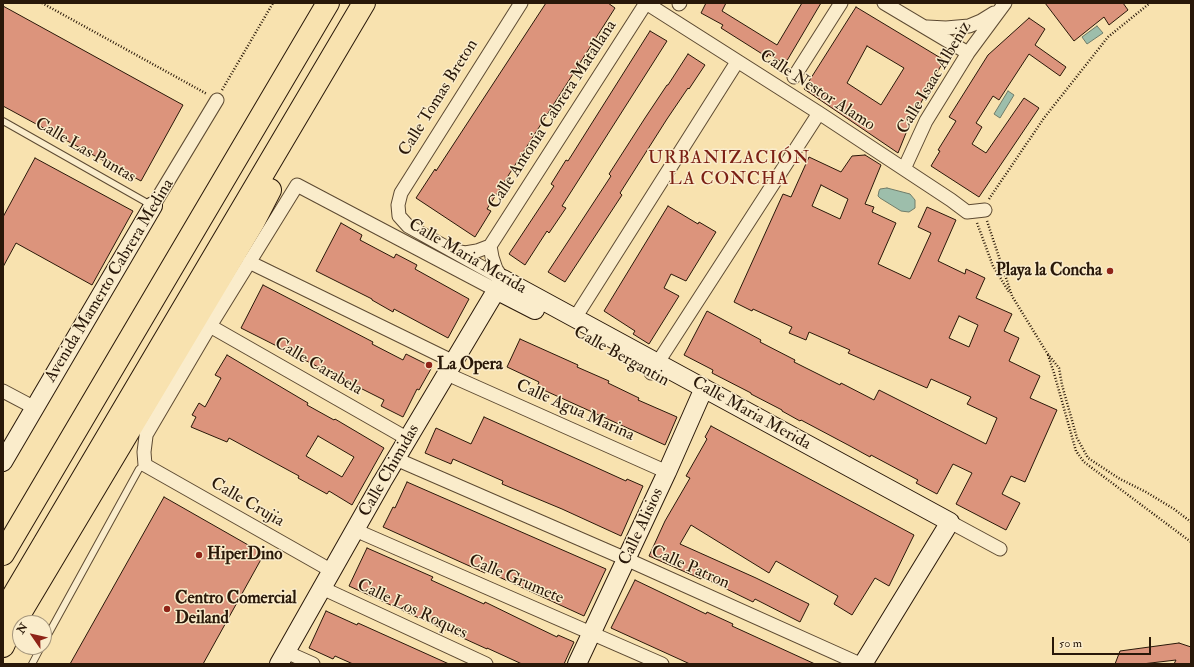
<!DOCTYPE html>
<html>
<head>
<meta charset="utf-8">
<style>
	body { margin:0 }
	#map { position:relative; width:1194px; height:667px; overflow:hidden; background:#f8e2af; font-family:"IM FELL Double Pica",serif }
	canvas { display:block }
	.frame { position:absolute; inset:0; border:4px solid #291809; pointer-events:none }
	.north { position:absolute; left:12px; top:615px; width:40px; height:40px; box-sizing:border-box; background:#faeccb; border:1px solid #a6977d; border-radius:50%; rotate:304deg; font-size:11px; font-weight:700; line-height:16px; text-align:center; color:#291809 }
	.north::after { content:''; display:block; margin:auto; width:14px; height:18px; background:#8f2418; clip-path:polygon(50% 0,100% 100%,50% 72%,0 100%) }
	.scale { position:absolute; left:1052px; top:637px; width:99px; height:18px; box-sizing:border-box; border:2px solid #291809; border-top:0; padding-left:5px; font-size:12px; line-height:14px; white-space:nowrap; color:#291809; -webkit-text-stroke:3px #faeccb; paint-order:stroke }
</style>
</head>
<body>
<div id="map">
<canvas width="1194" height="667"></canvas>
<div class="frame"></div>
<div class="north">N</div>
<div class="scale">50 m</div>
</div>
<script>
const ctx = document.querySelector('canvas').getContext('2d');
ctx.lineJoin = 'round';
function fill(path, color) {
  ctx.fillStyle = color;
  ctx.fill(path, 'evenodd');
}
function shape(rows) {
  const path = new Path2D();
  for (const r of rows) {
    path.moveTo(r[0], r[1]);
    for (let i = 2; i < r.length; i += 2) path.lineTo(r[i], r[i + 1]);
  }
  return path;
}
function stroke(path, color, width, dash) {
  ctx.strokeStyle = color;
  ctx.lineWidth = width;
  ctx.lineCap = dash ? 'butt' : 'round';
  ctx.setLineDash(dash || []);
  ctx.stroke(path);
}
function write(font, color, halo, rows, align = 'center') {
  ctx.font = font + ' "IM FELL Double Pica",serif';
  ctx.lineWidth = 3;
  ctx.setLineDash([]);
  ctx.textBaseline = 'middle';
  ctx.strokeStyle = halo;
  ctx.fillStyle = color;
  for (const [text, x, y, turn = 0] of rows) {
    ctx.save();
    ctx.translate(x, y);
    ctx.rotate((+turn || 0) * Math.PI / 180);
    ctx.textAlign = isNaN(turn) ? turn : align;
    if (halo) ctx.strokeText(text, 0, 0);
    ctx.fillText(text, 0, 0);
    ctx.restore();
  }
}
const water = shape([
	[1097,26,1103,33,1087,44,1082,37,1097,26],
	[1008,91,1014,95,1000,118,994,114,1008,91],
	[887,188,910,194,915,200,915,208,909,212,901,211,880,198,878,196,879,191,880,189,887,188]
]);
fill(water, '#9dbeab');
stroke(water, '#6f7c6a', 1);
const building = shape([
	[546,3,608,3,615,8,487,209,491,211,475,237,416,198,435,169,436,171,546,3],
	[706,3,726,3,722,11,777,45,802,3,821,3,785,64,768,54,767,57,721,28,723,25,701,13,706,3],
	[1045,3,1123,3,1128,10,1109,25,1104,17,1074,41,1045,3],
	[3,6,183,105,141,181,3,106,3,6],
	[856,7,944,60,910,123,898,153,804,89,856,7],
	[867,46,904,68,881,105,847,83,867,46],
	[1029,18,1045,29,1035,45,1066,67,1060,76,1029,54,999,100,993,96,976,123,982,127,972,144,986,153,1024,98,1039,108,979,197,931,166,940,151,938,150,956,121,949,117,988,55,1029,18],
	[650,31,667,41,562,206,566,208,549,233,547,231,525,265,509,254,554,186,551,184,566,160,568,161,650,31],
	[688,54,705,65,689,89,688,88,667,119,620,193,622,195,565,282,548,272,611,176,609,174,645,118,667,85,668,85,688,54],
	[865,155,881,165,865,204,874,207,872,212,896,223,878,264,910,279,931,233,918,227,927,207,956,220,938,261,965,274,966,269,985,278,976,298,1012,314,1004,331,1019,338,1009,361,1040,376,1030,398,1057,410,1025,482,1011,476,1002,494,1020,503,1006,530,956,504,972,473,953,464,937,494,916,483,918,480,871,455,870,457,850,446,801,420,800,421,782,411,782,410,751,394,751,393,712,373,713,370,684,355,707,311,761,340,760,342,795,360,794,362,840,385,841,383,874,400,879,390,986,444,997,418,967,404,971,397,931,379,927,388,848,353,850,350,809,332,806,340,789,333,792,327,753,309,752,311,734,302,783,194,791,197,809,157,841,172,852,156,865,155],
	[821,185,848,199,840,219,812,206,821,185],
	[959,316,978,325,969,347,949,338,959,316],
	[35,158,133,211,92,285,16,243,3,267,3,217,35,158],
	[668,206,698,224,699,222,716,232,686,281,671,274,664,288,679,296,649,344,633,334,635,331,604,311,668,206],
	[341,223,362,235,360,240,394,258,396,254,417,265,415,269,469,299,448,338,394,309,393,312,372,300,372,299,316,271,341,223],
	[263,285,373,342,372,344,403,360,406,354,432,367,419,390,417,389,403,417,381,406,384,400,241,328,263,285],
	[520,339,578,365,577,367,609,381,608,383,639,398,638,400,677,417,665,445,537,387,539,382,507,367,520,339],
	[227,355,308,403,307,405,334,420,335,419,384,448,352,505,329,491,327,494,298,478,299,476,229,438,227,442,191,427,196,417,192,415,199,403,205,407,221,378,215,375,227,355],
	[318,436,354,457,342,477,306,456,318,436],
	[484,417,593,466,626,481,627,479,643,486,621,536,562,509,502,484,503,481,453,459,451,464,425,453,436,428,471,444,484,417],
	[711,426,914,535,889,586,875,578,852,615,834,604,838,596,776,561,769,573,691,525,680,544,756,578,809,604,800,622,755,599,753,602,702,577,701,579,649,556,665,521,690,478,686,476,707,439,705,437,711,426],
	[407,482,606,569,584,616,486,571,485,573,383,527,393,507,395,508,407,482],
	[164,497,264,554,203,664,70,664,164,497],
	[367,548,433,577,431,580,484,604,485,602,528,623,557,637,558,635,574,642,564,664,522,664,487,648,487,649,349,586,367,548],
	[635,580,706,614,707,612,733,624,732,626,815,664,690,664,611,628,635,580],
	[326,611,357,625,358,623,449,664,353,664,335,656,333,659,309,648,326,611],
	[1179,643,1191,647,1191,664,1174,664,1176,660,1142,664,1115,664,1120,651,1179,643]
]);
fill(building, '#dc947c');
stroke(building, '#291809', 1);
const lane = shape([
	[3,121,151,205],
	[44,642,139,469,145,465],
	[32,664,41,647]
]);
const street = shape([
	[646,3,819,113,951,200,967,212,985,210],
	[884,3,968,53],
	[679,4,680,3],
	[927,27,946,28,969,26,981,21,994,13],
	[794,77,841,3],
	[904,169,926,121,968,53,1005,3],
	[153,206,217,100],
	[490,246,646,3],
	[490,246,492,257,496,269,502,278],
	[457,251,465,253,477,251,490,246],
	[249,262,454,362],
	[503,279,408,226,399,216,398,205,401,193,521,3],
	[575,318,737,62],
	[210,326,408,439],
	[651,373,819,113],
	[447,374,667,472],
	[3,391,35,408],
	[147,428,144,452,145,465,332,571],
	[146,435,210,326,297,185,496,290],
	[396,459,626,559,860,664],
	[950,522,1000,549],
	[355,530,662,664],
	[322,588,486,664],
	[286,652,313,664]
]);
const secondary = shape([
	[496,290,535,310],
	[3,462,153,206],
	[279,664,382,482,503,279,950,522,863,664],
	[577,664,667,472,704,388]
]);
const highway = shape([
	[3,554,328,3],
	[3,613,364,3],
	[3,646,10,630,254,221,270,190]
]);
stroke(lane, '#5d4a32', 8);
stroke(street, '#5d4a32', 15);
stroke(secondary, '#291809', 20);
stroke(highway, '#291809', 24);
stroke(shape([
	[42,3,207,94],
	[222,90,273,3],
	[989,199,1044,118,1108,37,1150,3],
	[987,221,1012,296,1047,353,1059,368,1062,385,1077,438,1088,458,1120,479,1146,492,1174,509,1191,522],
	[977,223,993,266,1009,292],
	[1048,355,1054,373,1076,451,1084,462,1191,542]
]), '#291809', 2.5, [1, 2]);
stroke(lane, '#faeccb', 6);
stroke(street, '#faeccb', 13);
stroke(secondary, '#faeccb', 18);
stroke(highway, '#f8e2af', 22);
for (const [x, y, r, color] of [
	[1110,271,4,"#8f2418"],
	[429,365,4,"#8f2418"],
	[199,555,4,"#8f2418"],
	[167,609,4,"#8f2418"]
]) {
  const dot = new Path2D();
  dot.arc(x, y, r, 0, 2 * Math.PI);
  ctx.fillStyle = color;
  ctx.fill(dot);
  stroke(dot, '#faeccb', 1.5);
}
write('17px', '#291809', '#faeccb', [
	["Calle Isaac Albeniz",935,78,-59],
	["Calle Nestor Alamo",817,91,33],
	["Calle Tomas Breton",439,98,-58],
	["Calle Antonia Cabrera Matallana",553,115,-57],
	["Calle Las Puntas",85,151,30],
	["Calle Maria Merida",467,257,30],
	["Avenida Mamerto Cabrera Medina",110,281,-59],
	["Calle Bergantin",621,357,29],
	["Calle Carabela",318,367,30],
	["Calle Agua Marina",575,411,24],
	["Calle Maria Merida",751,414,29],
	["Calle Chimidas",390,471,-60],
	["Calle Crujia",247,503,30],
	["Calle Alisios",642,527,-65],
	["Calle Patron",690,568,24],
	["Calle Grumete",516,580,23],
	["Calle Los Roques",412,610,25]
]);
write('bold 17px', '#291809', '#faeccb', [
	["Playa la Concha",1102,271,"right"],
	["La Opera",437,365],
	["HiperDino",207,555],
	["Centro Comercial",175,599],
	["Deiland",175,619]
], 'left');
ctx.letterSpacing = '1px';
write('18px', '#7a1f14', '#faeccb', [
	["URBANIZACIÓN",729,159],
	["LA CONCHA",729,180]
]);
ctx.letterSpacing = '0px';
</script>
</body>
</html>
